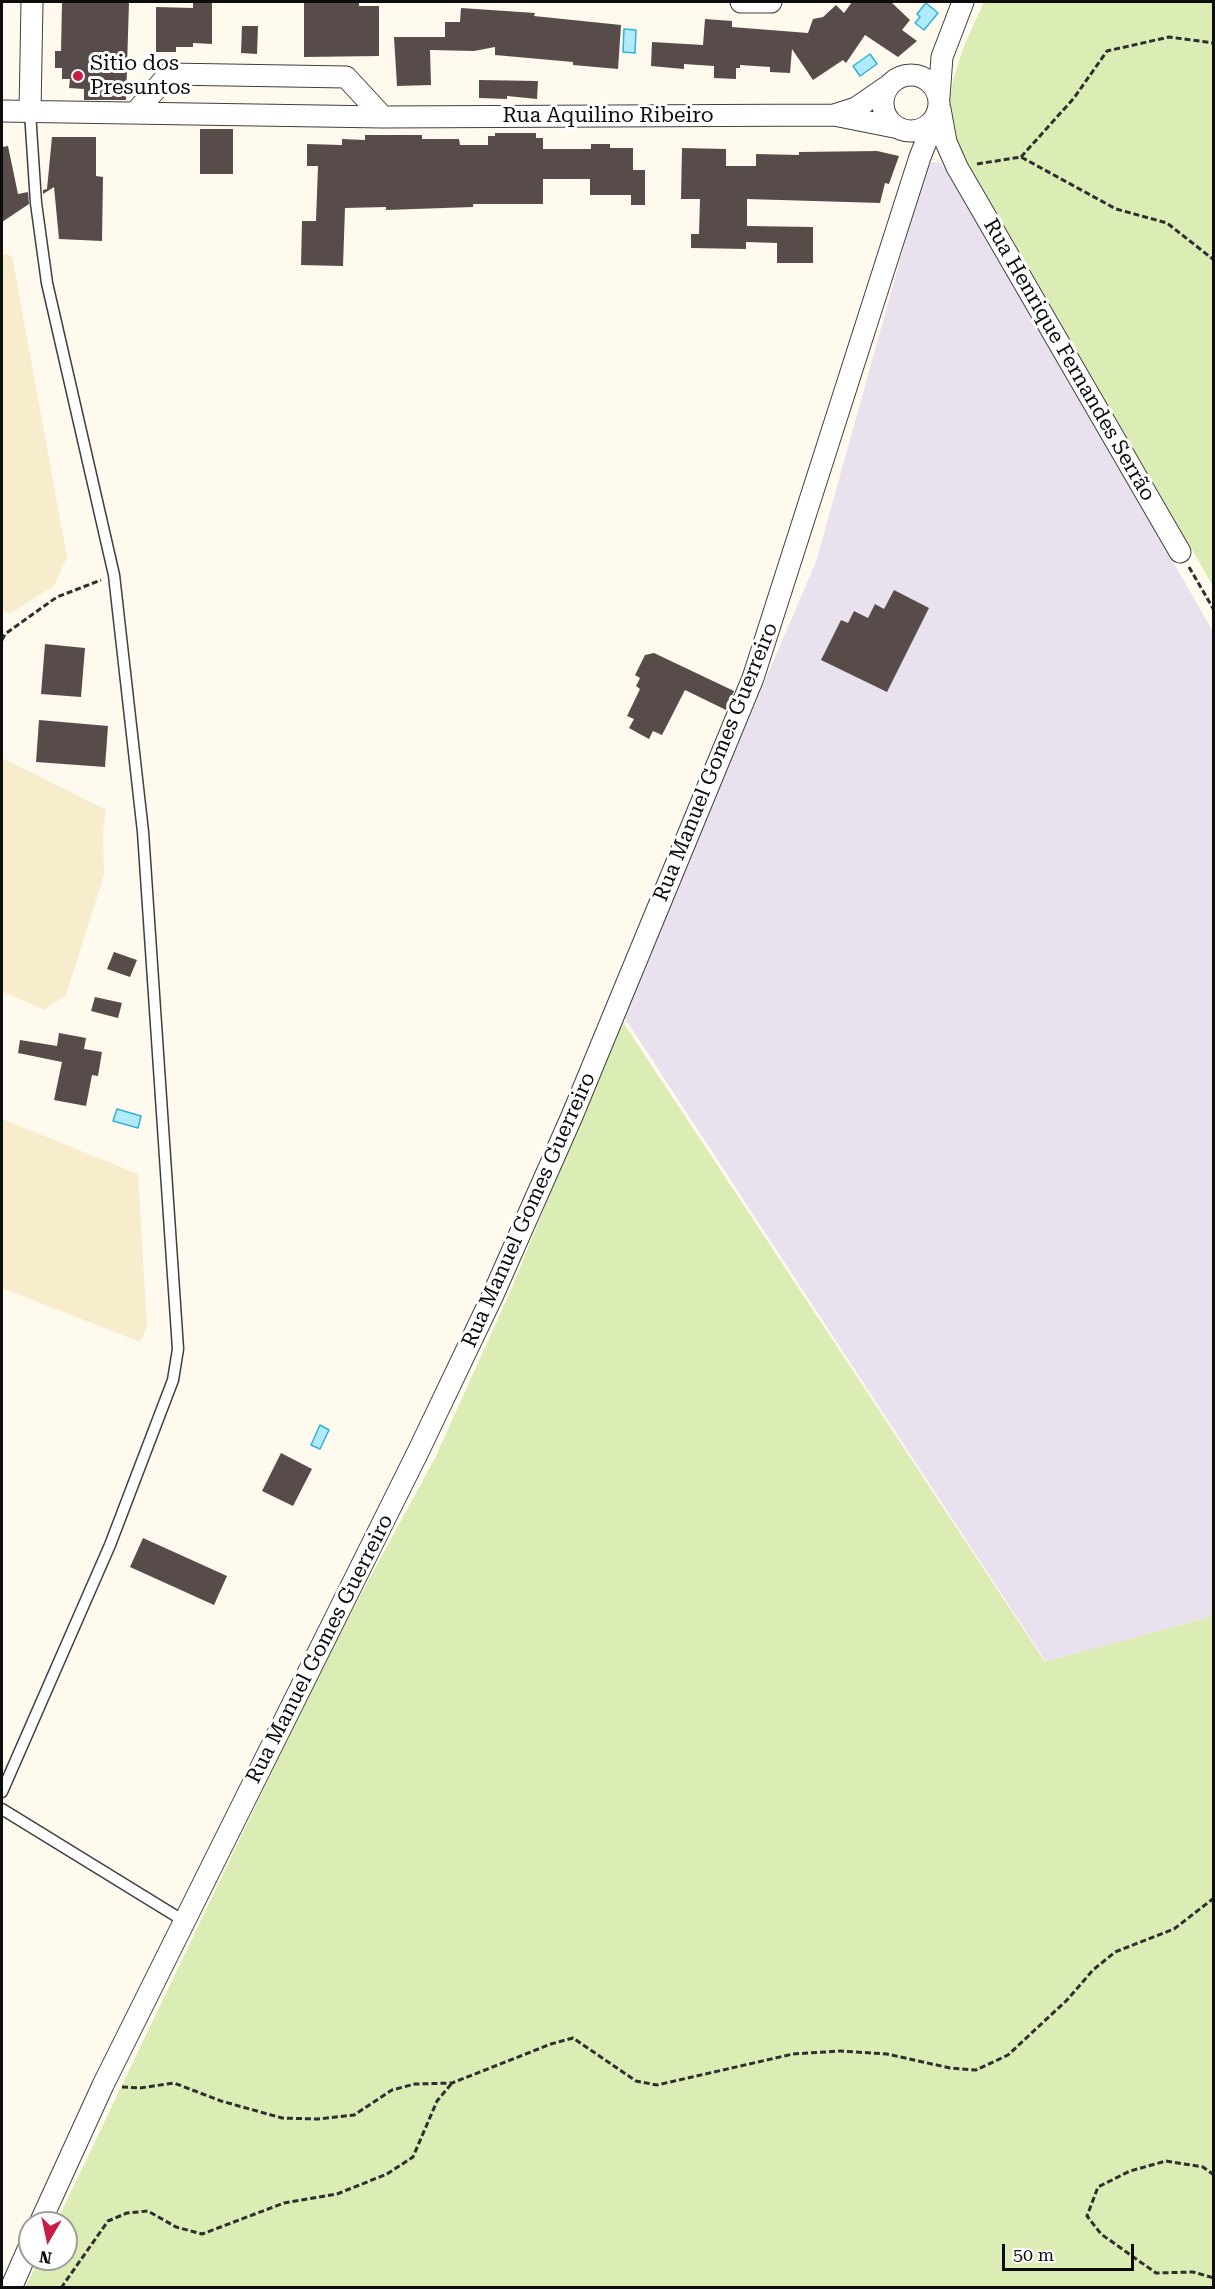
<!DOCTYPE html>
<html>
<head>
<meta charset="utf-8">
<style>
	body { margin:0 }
	#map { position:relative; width:1215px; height:2289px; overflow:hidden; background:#fff9ee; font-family:"Roboto Serif",serif }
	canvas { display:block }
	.frame { position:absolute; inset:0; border:3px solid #0d0d0d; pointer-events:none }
	.north { position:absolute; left:18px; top:2211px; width:60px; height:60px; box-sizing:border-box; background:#fff; border:2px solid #9e9e9e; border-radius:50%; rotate:189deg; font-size:16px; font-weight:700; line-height:24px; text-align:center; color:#0d0d0d }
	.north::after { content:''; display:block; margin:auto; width:21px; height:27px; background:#c71c43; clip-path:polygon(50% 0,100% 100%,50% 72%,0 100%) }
	.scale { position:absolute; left:1002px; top:2244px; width:132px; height:27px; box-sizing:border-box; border:3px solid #0d0d0d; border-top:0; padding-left:8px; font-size:18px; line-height:21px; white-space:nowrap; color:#0d0d0d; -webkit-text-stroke:4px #fff; paint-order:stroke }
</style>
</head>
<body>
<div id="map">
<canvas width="1215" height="2289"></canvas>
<div class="frame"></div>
<div class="north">N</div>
<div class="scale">50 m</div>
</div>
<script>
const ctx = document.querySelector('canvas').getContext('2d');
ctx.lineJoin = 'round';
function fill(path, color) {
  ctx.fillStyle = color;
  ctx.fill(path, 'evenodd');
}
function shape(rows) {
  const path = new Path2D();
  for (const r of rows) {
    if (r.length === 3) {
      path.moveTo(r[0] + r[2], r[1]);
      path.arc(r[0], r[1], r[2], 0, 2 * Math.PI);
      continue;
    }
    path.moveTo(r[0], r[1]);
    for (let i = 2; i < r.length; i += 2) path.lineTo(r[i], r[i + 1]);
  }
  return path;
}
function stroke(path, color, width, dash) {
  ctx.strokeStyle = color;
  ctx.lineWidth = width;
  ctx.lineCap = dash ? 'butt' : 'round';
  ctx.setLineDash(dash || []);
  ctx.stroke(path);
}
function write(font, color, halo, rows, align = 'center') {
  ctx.font = font + ' "Roboto Serif",serif';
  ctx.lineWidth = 6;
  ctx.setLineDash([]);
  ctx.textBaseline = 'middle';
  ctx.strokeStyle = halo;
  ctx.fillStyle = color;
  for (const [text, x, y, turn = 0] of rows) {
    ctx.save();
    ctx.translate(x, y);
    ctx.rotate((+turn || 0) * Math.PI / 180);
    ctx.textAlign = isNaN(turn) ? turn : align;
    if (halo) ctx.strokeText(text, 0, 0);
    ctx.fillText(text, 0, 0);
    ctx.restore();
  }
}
fill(shape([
	[933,162,941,163,972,208,1213,632,1213,1616,1046,1662,622,1014,816,562,926,167]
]), '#e9e1ed');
fill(shape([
	[2,253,12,256,67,557,54,586,11,613,2,610],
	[2,758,106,810,103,832,104,875,66,995,44,1010,2,991],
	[2,1119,138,1174,147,1327,140,1342,2,1288]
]), '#f7eccc');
fill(shape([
	[984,2,1213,2,1213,586,954,139,949,110,953,80,964,46],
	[621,1019,1045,1662,1213,1616,1213,2287,25,2288,39,2259,66,2259,66,2223,56,2223,327,1657,435,1458,511,1290]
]), '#dbecb5');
const water = shape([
	[926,3,938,13,924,30,915,23,920,17,917,14,926,3],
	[624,29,636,30,635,53,623,52,624,29],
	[870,54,877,64,860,76,853,66,870,54],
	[117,1109,141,1116,138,1128,113,1121,117,1109],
	[320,1425,329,1430,320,1449,311,1445,320,1425]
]);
fill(water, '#afebfa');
stroke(water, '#31b2d6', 1.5);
fill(shape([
	[62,2,129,2,126,100,84,100,84,89,69,88,70,79,62,79,62,68,55,68,55,51,61,51],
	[193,2,212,2,212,44,193,43,193,47,176,47,176,52,156,52,156,7,193,8],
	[852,2,891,2,910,20,902,30,917,41,898,57,865,35,846,63,843,60,813,80,792,49,790,73,770,72,770,67,740,65,740,68,736,68,736,79,714,78,714,66,684,64,684,69,651,66,652,42,703,45,705,19,732,21,732,27,808,33,813,19,823,17,836,5,844,13],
	[304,3,359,3,359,6,379,6,379,56,304,57],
	[461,8,535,13,534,16,621,25,618,69,573,65,573,62,495,55,495,47,474,51,430,50,431,85,397,86,394,37,445,37,445,22,460,22],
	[242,26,258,26,257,54,241,53],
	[479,80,538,81,537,99,507,96,507,99,479,98],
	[200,129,233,129,233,174,200,174],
	[495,133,536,133,536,138,543,138,543,149,591,149,591,144,610,144,610,148,633,148,633,170,645,170,645,205,631,205,631,195,590,195,590,179,543,179,543,204,473,204,473,207,386,210,386,207,345,208,343,266,301,265,302,221,316,221,318,166,307,166,307,144,342,145,342,139,365,140,365,135,422,135,422,139,459,139,460,145,488,145,488,136,495,136],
	[52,137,96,137,96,176,103,177,102,241,59,239,54,187,43,194,43,190,47,189],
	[8,146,18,194,28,192,29,204,2,222,2,147],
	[682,148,726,149,726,166,756,166,756,154,799,155,799,152,877,151,899,156,889,184,885,183,880,203,747,199,747,226,813,227,813,263,777,263,777,243,746,242,746,249,691,248,691,234,699,234,700,199,681,199],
	[894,590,929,608,887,692,821,660,841,620,848,623,854,611,868,618,875,604,884,609],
	[45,644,85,648,81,697,41,694],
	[654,653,734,691,726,710,685,690,662,735,653,731,649,739,629,728,634,719,627,716,640,689,636,686,640,678,635,675,645,655],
	[39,720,108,726,105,767,36,762],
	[114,952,137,960,130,977,107,969],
	[95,997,122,1003,118,1018,91,1011],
	[59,1033,86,1038,84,1049,102,1052,98,1076,92,1075,86,1106,54,1100,62,1062,18,1053,20,1040,57,1046],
	[281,1453,312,1469,293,1506,262,1491],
	[143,1538,227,1576,214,1605,130,1567]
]), '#574c49');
const service = shape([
	[2,1792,110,1545,173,1380,178,1349,143,832,114,575,47,283,36,203,30,112],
	[2,1809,184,1921]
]);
const minor = shape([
	[741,2,771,2],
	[911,103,28],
	[939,97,942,57,963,2],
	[940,109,946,142,957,167,1180,552],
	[2,111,383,117,834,115,899,128],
	[30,112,32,2],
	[135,113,169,74,346,77,383,117],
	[834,115,856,108,888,86],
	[40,2223,103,2085,418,1452,492,1297,572,1116,753,678,920,157,937,114],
	[11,2288,30,2245]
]);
stroke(service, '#404040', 13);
stroke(minor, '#404040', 23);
stroke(shape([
	[1021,157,1074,98,1107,51,1169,37,1214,43],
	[977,164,1021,157,1116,209,1167,223,1214,260],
	[1189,567,1214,610],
	[2,640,5,634,57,597,101,580],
	[122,2087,140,2088,174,2083,221,2101,282,2118,318,2119,354,2115,392,2090,415,2084,452,2083,551,2044,573,2038,636,2081,657,2085,793,2054,840,2051,887,2054,950,2068,976,2070,1008,2055,1067,2000,1093,1970,1115,1952,1174,1929,1214,1898],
	[1214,2175,1203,2167,1166,2161,1130,2171,1098,2187,1087,2216,1101,2234,1156,2273,1193,2272,1214,2278],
	[61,2288,108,2221,127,2213,148,2211,176,2227,202,2234,284,2203,337,2194,387,2174,413,2157,437,2101,452,2083]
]), '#2f2f2f', 3, [6, 3]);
stroke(service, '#fff', 10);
stroke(minor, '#fff', 21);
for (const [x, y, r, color] of [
	[78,76,6,"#c71c43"]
]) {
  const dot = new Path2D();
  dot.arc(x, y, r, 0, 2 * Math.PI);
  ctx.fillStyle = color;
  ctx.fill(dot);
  stroke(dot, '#fff', 2);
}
write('21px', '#0d0d0d', '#fff', [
	["Sitio dos",90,64],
	["Presuntos",90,88]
], 'left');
write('21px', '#0d0d0d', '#fff', [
	["Rua Aquilino Ribeiro",608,116],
	["Rua Henrique Fernandes Serrão",1069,360,60],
	["Rua Manuel Gomes Guerreiro",716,762,-68],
	["Rua Manuel Gomes Guerreiro",529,1210,-66],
	["Rua Manuel Gomes Guerreiro",320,1649,-63]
]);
</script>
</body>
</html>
